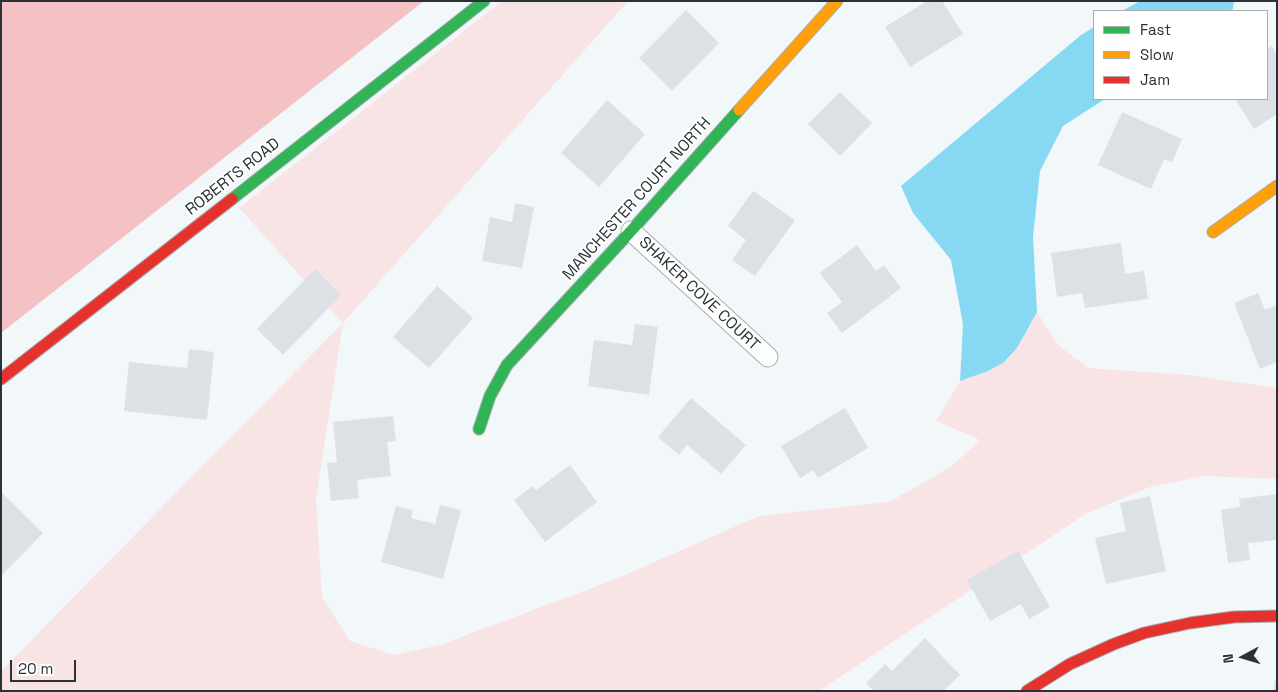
<!DOCTYPE html>
<html>
<head>
<meta charset="utf-8">
<style>
	body { margin:0 }
	#map { position:relative; width:1278px; height:692px; overflow:hidden; background:#f2f8fa; font-family:"Space Grotesk",sans-serif }
	canvas { display:block }
	.frame { position:absolute; inset:0; border:2px solid #2b3235; pointer-events:none }
	.legend { position:absolute; left:1093px; top:10px; width:175px; height:90px; box-sizing:border-box; background:#fff; border:1px solid #aaadae; margin:0; padding:6px 9px; list-style:none; font-size:15px; color:#2b3235 }
	.legend li { display:flex; align-items:center; gap:10px; height:25px }
	.legend b { width:25px; border:1px solid #aaadae }
	.north { position:absolute; left:1218px; top:632px; width:50px; height:50px; -webkit-text-stroke:4px #fff; paint-order:stroke; rotate:264deg; font-size:14px; font-weight:700; line-height:20px; text-align:center; color:#2b3235 }
	.north::after { content:''; display:block; margin:auto; width:18px; height:22px; background:#2b3235; clip-path:polygon(50% 0,100% 100%,50% 72%,0 100%) }
	.scale { position:absolute; left:10px; top:660px; width:66px; height:22px; box-sizing:border-box; border:2px solid #2b3235; border-top:0; padding-left:6px; font-size:15px; line-height:18px; white-space:nowrap; color:#2b3235; -webkit-text-stroke:4px #fff; paint-order:stroke }
</style>
</head>
<body>
<div id="map">
<canvas width="1278" height="692"></canvas>
<div class="frame"></div>
<ul class="legend">
<li><b style="height:6px;background:#30b455"></b>Fast</li>
<li><b style="height:6px;background:#ff9f0a"></b>Slow</li>
<li><b style="height:6px;background:#e5322d"></b>Jam</li>
</ul>
<div class="north">N</div>
<div class="scale">20 m</div>
</div>
<script>
const ctx = document.querySelector('canvas').getContext('2d');
ctx.lineJoin = 'round';
function fill(path, color) {
  ctx.fillStyle = color;
  ctx.fill(path, 'evenodd');
}
function shape(rows) {
  const path = new Path2D();
  for (const r of rows) {
    path.moveTo(r[0], r[1]);
    for (let i = 2; i < r.length; i += 2) path.lineTo(r[i], r[i + 1]);
  }
  return path;
}
function stroke(path, color, width, dash) {
  ctx.strokeStyle = color;
  ctx.lineWidth = width;
  ctx.lineCap = dash ? 'butt' : 'round';
  ctx.setLineDash(dash || []);
  ctx.stroke(path);
}
function write(font, color, halo, rows, align = 'center') {
  ctx.font = font + ' "Space Grotesk",sans-serif';
  ctx.lineWidth = 4;
  ctx.setLineDash([]);
  ctx.textBaseline = 'middle';
  ctx.strokeStyle = halo;
  ctx.fillStyle = color;
  for (const [text, x, y, turn = 0] of rows) {
    ctx.save();
    ctx.translate(x, y);
    ctx.rotate((+turn || 0) * Math.PI / 180);
    ctx.textAlign = isNaN(turn) ? turn : align;
    if (halo) ctx.strokeText(text, 0, 0);
    ctx.fillText(text, 0, 0);
    ctx.restore();
  }
}
fill(shape([
	[502,1,628,1,343,323,316,499,322,597,350,641,394,655,440,645,616,579,759,516,889,502,951,467,980,440,936,421,960,381,988,371,1017,348,1037,312,1057,344,1088,368,1189,375,1277,388,1277,479,1205,476,1150,487,1087,513,819,691,1,691,1,671,343,323,239,208]
]), '#f8e3e5');
fill(shape([
	[1,1,424,1,1,333]
]), '#f4c2c5');
fill(shape([
	[1140,1,1234,1,1233,9,1228,11,1122,11],
	[1094,27,1094,99,1105,99,1063,126,1040,171,1033,237,1037,312,1017,348,1003,363,988,371,960,381,963,324,951,260,913,213,901,186,1081,35]
]), '#87d9f3');
fill(shape([
	[927,1,942,1,963,34,910,67,885,27],
	[686,10,719,43,672,91,639,58],
	[1272,46,1277,54,1277,114,1254,129,1235,99,1267,99,1267,49],
	[840,92,872,123,840,156,808,124],
	[607,100,645,134,599,187,561,153],
	[1122,112,1182,139,1172,162,1164,159,1151,189,1098,165],
	[753,191,795,220,755,276,732,260,746,240,728,226],
	[515,203,534,207,522,268,482,261,490,217,512,222],
	[1121,243,1125,274,1144,271,1148,299,1085,308,1082,293,1057,297,1051,253],
	[857,245,876,271,884,265,901,288,842,333,827,313,842,302,820,273],
	[315,269,341,295,283,355,257,329],
	[437,286,473,318,429,368,393,337],
	[1258,293,1265,310,1277,305,1277,362,1260,369,1234,303],
	[635,324,658,327,649,395,588,386,594,340,632,345],
	[189,349,214,352,207,420,124,411,129,362,187,368],
	[691,398,746,445,721,474,687,445,679,455,658,437],
	[845,408,868,448,818,478,813,470,800,478,781,446],
	[393,416,396,441,387,442,391,476,357,480,359,498,331,501,327,463,337,462,333,422],
	[570,465,597,502,545,542,514,500,533,486,536,490],
	[1,492,43,533,1,576],
	[1277,494,1277,540,1248,543,1250,560,1228,563,1221,510,1240,507,1239,499],
	[1150,496,1166,571,1106,584,1095,538,1126,531,1120,503],
	[440,505,461,510,443,579,381,562,396,506,413,510,411,518,435,524],
	[1018,551,1050,607,1029,619,1021,604,990,621,967,580],
	[925,638,960,675,943,691,874,691,866,683,885,664,892,671],
	[1274,681,1277,681,1277,691,1274,691]
]), '#dbe1e4');
const street = shape([
	[631,231,768,357]
]);
const fast = shape([
	[232,199,484,1],
	[479,429,490,396,507,365,631,231,739,110]
]);
const slow = shape([
	[739,110,837,1],
	[1213,232,1277,186]
]);
const jam = shape([
	[1,379,232,199],
	[1027,691,1070,664,1114,644,1144,633,1190,623,1234,617,1277,616]
]);
stroke(street, '#a8aeb1', 21);
stroke(fast, '#a8aeb1', 13);
stroke(slow, '#a8aeb1', 13);
stroke(jam, '#a8aeb1', 13);
stroke(street, '#fdfefe', 19);
stroke(fast, '#30b455', 11);
stroke(slow, '#ff9f0a', 11);
stroke(jam, '#e5322d', 11);
write('16px', '#2b3235', '#fff', [
	["ROBERTS ROAD",233,177,-38],
	["MANCHESTER COURT NORTH",637,199,-48],
	["SHAKER COVE COURT",699,294,43]
]);
</script>
</body>
</html>
